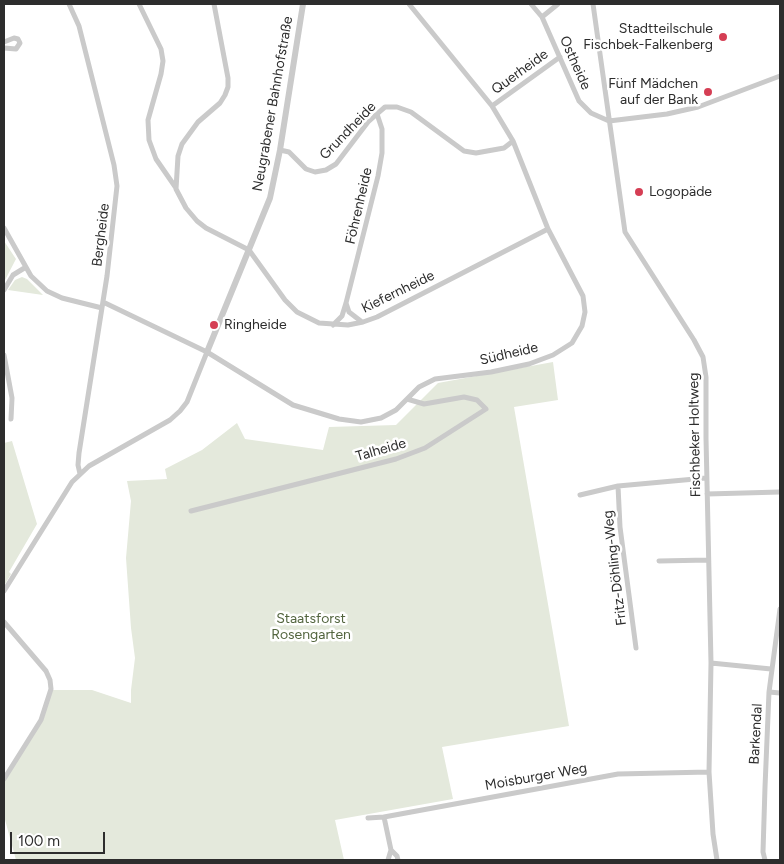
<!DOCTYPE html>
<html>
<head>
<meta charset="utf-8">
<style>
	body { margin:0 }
	#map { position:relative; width:784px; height:864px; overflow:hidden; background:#fff; font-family:Figtree,sans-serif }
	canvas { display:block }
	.frame { position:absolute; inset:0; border:5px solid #2d2d2d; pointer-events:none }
	.scale { position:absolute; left:10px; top:832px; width:95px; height:22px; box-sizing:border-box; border:2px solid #2d2d2d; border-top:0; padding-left:6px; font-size:15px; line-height:18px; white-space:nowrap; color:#2d2d2d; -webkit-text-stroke:4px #fff; paint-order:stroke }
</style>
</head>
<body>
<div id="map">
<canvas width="784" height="864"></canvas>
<div class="frame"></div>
<div class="scale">100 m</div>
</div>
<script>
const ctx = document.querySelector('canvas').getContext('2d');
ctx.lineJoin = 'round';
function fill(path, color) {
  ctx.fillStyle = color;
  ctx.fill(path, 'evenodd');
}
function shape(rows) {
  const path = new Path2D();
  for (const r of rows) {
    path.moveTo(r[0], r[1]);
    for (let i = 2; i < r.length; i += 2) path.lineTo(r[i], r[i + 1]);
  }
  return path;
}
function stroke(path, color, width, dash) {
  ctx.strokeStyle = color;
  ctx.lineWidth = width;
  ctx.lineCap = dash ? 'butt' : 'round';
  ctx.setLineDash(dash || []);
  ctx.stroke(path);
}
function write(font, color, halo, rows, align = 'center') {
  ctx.font = font + ' Figtree,sans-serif';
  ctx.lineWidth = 5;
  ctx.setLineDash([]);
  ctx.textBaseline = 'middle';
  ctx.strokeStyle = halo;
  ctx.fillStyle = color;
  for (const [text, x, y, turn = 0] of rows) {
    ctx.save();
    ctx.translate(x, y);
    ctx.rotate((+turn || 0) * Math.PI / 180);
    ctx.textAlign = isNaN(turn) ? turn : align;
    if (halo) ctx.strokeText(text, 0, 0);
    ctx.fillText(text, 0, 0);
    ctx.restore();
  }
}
fill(shape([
	[4,241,16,259,4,282],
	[22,277,27,279,43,295,8,290,15,280],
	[553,362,558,400,514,407,569,726,442,747,453,799,335,820,344,860,16,860,4,816,4,781,42,720,52,690,92,690,131,703,131,690,135,658,131,628,126,558,131,501,127,481,167,479,165,469,202,450,237,423,245,439,323,450,329,427,396,425,438,383],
	[12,441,37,524,9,572,11,574,4,586,4,443]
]), '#e4e9dc');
stroke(shape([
	[69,4,79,26,114,165,117,186,107,276,79,453,78,465,80,474],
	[139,4,161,49,163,61,161,74,148,120,149,140,156,159,176,188],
	[214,4,228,78,228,87,225,95,220,103,198,122,182,144,178,156,176,189,186,208,197,221,206,228,249,250,285,300,297,312,319,323,348,325,363,322,377,317,548,229],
	[531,4,542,17,579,101,591,113,609,121,667,114,698,107,780,76],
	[593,4,625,232,694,340,703,357,706,377,706,438,711,663,709,772,713,834,717,860],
	[542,17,558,4],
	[4,42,14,38,18,39,20,43,16,49,4,48],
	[492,106,560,57],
	[280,150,289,152,306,169,315,172,326,170,336,164,368,122,377,114,385,107,397,107,411,112,464,151,476,153,504,148,513,141],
	[4,228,31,276,47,291,62,298,102,308],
	[4,290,13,275,26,267],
	[103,302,207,352,293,405,339,419,361,422,381,418,396,410,419,387,435,379,491,372,529,364,553,355,572,343,582,326,585,312,583,296,548,229,513,141,492,106,409,4],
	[346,303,349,312,362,322],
	[333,325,342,316,346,303,378,176,382,153,382,129,377,114],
	[4,355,12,398,11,419],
	[618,486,620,527,636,648],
	[707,494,780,492],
	[580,495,618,486,706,478],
	[191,511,396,459,425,448,486,409,477,400,464,397,424,404,407,399],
	[659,561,708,560],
	[4,591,72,482,89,466,170,420,180,411,187,402,207,352],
	[4,622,46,671,50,680,51,689,41,720,4,779],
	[711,663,771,669],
	[769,692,780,693],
	[384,817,391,850,388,860],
	[368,818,384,817,618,774,709,772],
	[391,850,397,856,398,860],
	[765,860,763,852,765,787,769,692,780,609]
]), '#cacaca', 5);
stroke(shape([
	[207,352,270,198,280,150,303,4]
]), '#cacaca', 6);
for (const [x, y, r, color] of [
	[723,37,5,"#d53e54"],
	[708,92,5,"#d53e54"],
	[639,192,5,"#d53e54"],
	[214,325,5,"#d53e54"]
]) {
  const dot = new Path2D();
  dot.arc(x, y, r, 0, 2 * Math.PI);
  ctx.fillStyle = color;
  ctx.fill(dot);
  stroke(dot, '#fff', 2);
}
write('14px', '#2d2d2d', '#fff', [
	["Stadtteilschule",713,29],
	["Fischbek-Falkenberg",713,45],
	["Fünf Mädchen",698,84],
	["auf der Bank",698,100],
	["Logopäde",649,192,"left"],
	["Ringheide",224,325,"left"]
], 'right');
write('14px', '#2d2d2d', '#fff', [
	["Ostheide",575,63,66],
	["Querheide",520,72,-36],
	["Neugrabener Bahnhofstraße",273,104,-80],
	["Grundheide",348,131,-46],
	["Föhrenheide",359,206,-77],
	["Bergheide",101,235,-83],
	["Kiefernheide",398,292,-26],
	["Südheide",509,354,-13],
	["Fischbeker Holtweg",695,435,-91],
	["Talheide",381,450,-16],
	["Fritz-Döhling-Weg",615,568,-97],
	["Barkendal",756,734,-87],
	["Moisburger Weg",536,777,-10]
]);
write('14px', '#53653f', '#fff', [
	["Staatsforst",311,619],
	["Rosengarten",311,635]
]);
</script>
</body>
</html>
